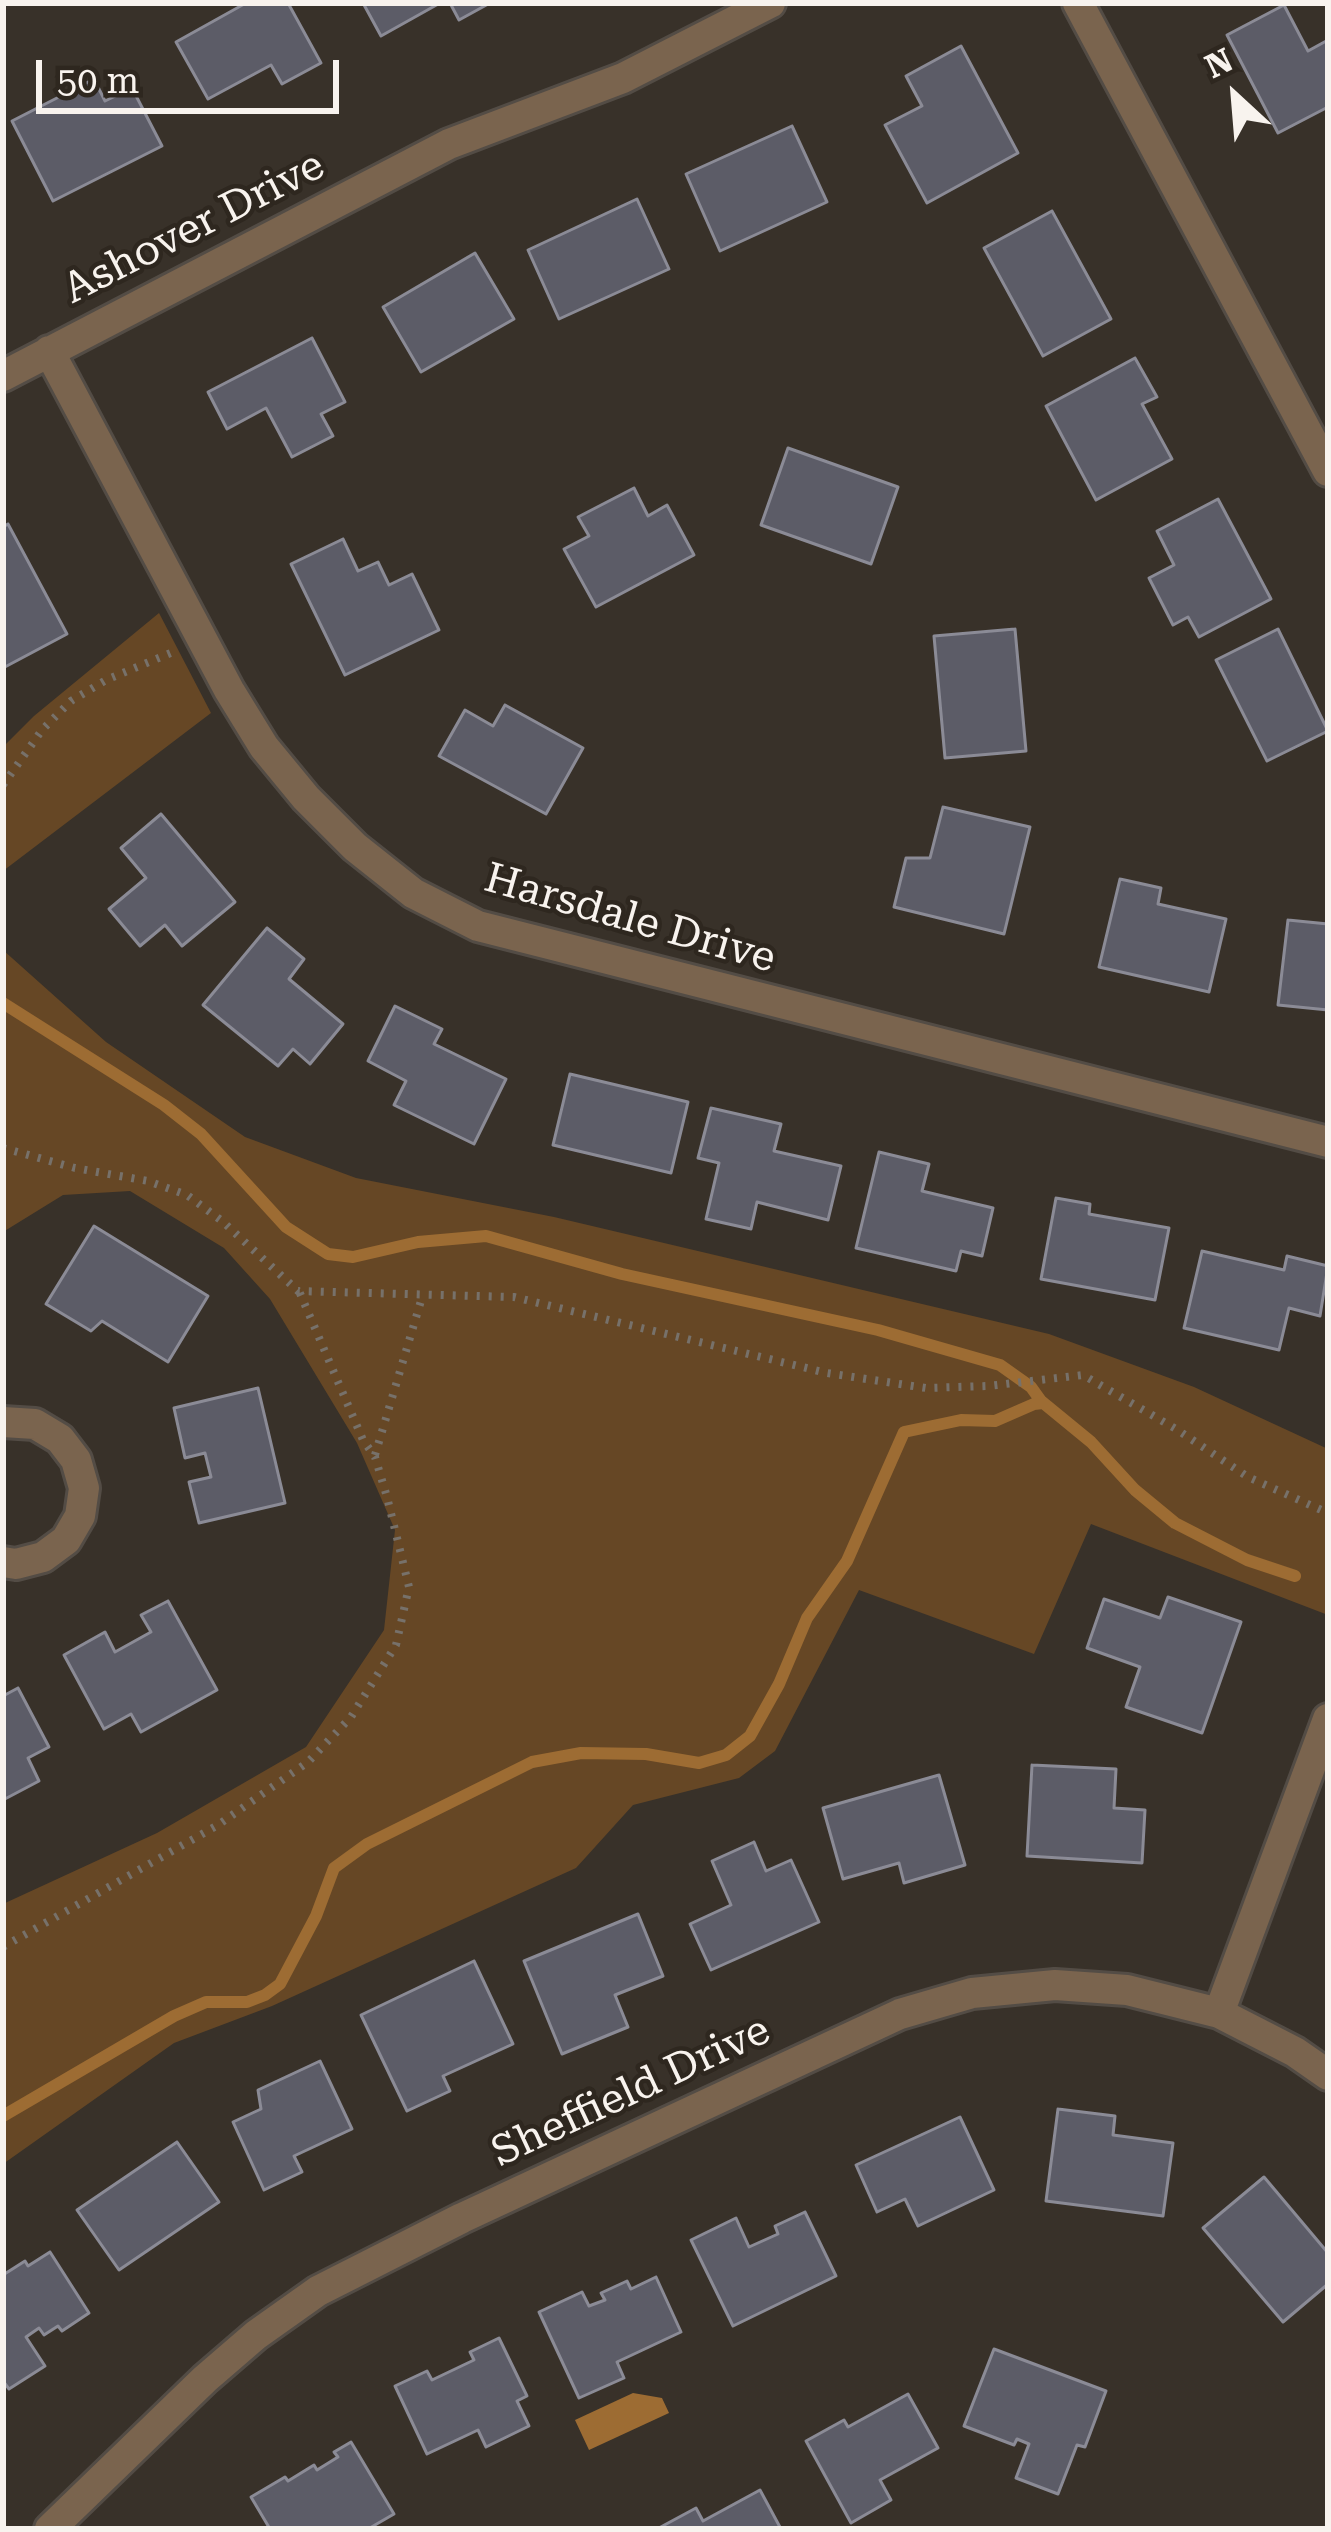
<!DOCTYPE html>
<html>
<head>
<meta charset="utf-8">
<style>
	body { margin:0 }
	#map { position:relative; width:1331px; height:2532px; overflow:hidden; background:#383129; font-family:"Roboto Serif",serif }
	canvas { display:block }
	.frame { position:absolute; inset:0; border:6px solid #f8f3ee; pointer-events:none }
	.north { position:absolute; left:1175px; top:36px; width:120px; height:120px; -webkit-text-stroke:9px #2e271f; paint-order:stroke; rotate:334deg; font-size:33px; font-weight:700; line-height:48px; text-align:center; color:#f8f3ee }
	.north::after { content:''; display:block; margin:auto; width:42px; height:54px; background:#f8f3ee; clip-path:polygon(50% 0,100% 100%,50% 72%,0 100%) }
	.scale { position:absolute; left:36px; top:60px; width:303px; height:54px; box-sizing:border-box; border:6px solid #f8f3ee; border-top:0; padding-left:15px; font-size:36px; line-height:42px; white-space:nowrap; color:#f8f3ee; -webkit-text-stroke:9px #2e271f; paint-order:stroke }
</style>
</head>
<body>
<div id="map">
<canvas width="1331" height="2532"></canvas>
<div class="frame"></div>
<div class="north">N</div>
<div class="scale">50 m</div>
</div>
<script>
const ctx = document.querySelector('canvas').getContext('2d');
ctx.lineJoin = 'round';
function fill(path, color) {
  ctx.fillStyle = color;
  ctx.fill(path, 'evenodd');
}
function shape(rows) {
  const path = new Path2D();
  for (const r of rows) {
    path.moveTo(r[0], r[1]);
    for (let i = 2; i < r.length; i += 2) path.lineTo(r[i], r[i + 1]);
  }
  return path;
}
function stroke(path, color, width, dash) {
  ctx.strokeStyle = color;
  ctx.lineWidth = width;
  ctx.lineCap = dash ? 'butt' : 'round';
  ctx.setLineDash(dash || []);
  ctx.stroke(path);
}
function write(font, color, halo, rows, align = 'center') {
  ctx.font = font + ' "Roboto Serif",serif';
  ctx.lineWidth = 9;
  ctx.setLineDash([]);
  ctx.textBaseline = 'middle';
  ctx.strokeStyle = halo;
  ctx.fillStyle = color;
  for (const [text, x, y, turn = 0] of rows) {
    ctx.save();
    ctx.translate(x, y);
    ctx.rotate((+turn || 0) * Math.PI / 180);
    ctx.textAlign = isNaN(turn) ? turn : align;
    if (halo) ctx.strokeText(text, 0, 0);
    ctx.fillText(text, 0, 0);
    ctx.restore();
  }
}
fill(shape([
	[159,613,211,713,3,871,3,747,34,716],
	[3,950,106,1042,245,1137,356,1178,554,1217,1049,1334,1194,1387,1328,1449,1328,1615,1091,1524,1034,1654,859,1590,775,1751,739,1778,633,1805,576,1868,272,2006,174,2043,3,2164,3,1904,157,1833,306,1747,384,1630,395,1530,357,1443,270,1299,224,1248,130,1191,63,1195,3,1232]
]), '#664725');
fill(shape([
	[633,2393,662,2398,669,2413,589,2450,575,2420]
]), '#9d6c33');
stroke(shape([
	[3,1003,164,1105,201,1134,286,1227,328,1254,353,1257,418,1242,486,1236,622,1274,878,1330,1000,1365,1031,1387,1041,1401,1091,1442,1135,1490,1175,1523,1247,1560,1295,1576],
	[3,2116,174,2016,206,2002,247,2002,265,1995,280,1984,316,1916,334,1868,367,1844,532,1762,581,1753,646,1754,699,1763,726,1755,750,1736,779,1684,807,1618,847,1561,904,1432,961,1420,995,1421,1034,1404,1043,1403]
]), '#9d6c33', 12);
const building = shape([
	[246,3,288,3,321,63,282,84,271,65,208,99,176,42,246,3],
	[363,3,440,3,381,36,363,3],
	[450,3,490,3,459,20,450,3],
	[1284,5,1308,51,1328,40,1328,107,1278,133,1227,35,1284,5],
	[961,46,1018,153,927,203,885,125,922,106,906,76,961,46],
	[94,79,105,101,132,88,162,146,53,201,12,121,94,79],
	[792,126,827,202,720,251,686,174,792,126],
	[637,199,669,269,559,319,528,250,637,199],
	[1052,211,1111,319,1043,356,984,248,1052,211],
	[475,253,514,319,421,372,383,307,475,253],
	[312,338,345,402,321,414,333,436,292,457,266,408,227,429,208,392,312,338],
	[1135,358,1157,397,1142,404,1172,459,1096,500,1046,406,1135,358],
	[788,448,898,487,871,564,761,525,788,448],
	[634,488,648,516,667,505,694,555,596,607,564,549,589,536,578,517,634,488],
	[1218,499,1271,599,1199,637,1188,617,1173,625,1149,578,1174,565,1157,531,1218,499],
	[8,524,67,634,3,668,3,527,8,524],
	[343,539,358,571,378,562,389,585,412,574,439,630,345,675,291,564,343,539],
	[1015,629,1026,751,945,758,934,636,1015,629],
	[1278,629,1328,731,1267,761,1216,660,1278,629],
	[505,705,583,748,546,814,439,756,465,710,493,726,505,705],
	[943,807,1030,827,1004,934,894,907,906,858,930,858,943,807],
	[161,814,235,902,182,946,165,925,140,946,109,909,146,878,121,848,161,814],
	[1120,879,1161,888,1158,904,1226,919,1209,992,1099,967,1120,879],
	[1288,920,1328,924,1328,1010,1278,1005,1288,920],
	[267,928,304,959,289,979,343,1024,310,1064,293,1049,278,1066,203,1005,267,928],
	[395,1006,442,1029,434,1044,506,1079,474,1144,394,1105,406,1081,368,1061,395,1006],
	[570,1074,688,1102,671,1173,553,1145,570,1074],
	[711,1108,781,1124,774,1151,841,1166,828,1220,757,1202,751,1229,706,1219,719,1163,698,1158,711,1108],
	[879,1152,929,1164,922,1191,993,1208,982,1256,961,1251,956,1271,856,1248,879,1152],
	[1056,1198,1090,1204,1089,1214,1169,1228,1155,1300,1041,1279,1056,1198],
	[94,1226,208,1296,168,1362,102,1321,91,1331,46,1304,94,1226],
	[1202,1251,1284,1270,1287,1256,1328,1266,1320,1316,1289,1308,1279,1350,1184,1328,1202,1251],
	[258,1388,285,1503,199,1523,189,1482,211,1477,205,1453,185,1458,174,1408,258,1388],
	[1168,1597,1241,1622,1202,1733,1126,1707,1140,1667,1087,1648,1104,1599,1160,1618,1168,1597],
	[168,1601,217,1690,141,1732,131,1714,104,1729,64,1655,105,1632,115,1652,151,1632,141,1615,168,1601],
	[18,1688,49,1747,28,1758,39,1781,3,1800,3,1696,18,1688],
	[1032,1765,1116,1769,1114,1808,1145,1810,1142,1863,1027,1856,1032,1765],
	[939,1775,965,1865,904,1883,899,1863,843,1879,823,1808,939,1775],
	[754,1842,766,1871,791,1860,819,1922,711,1970,690,1924,731,1905,712,1861,754,1842],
	[638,1914,663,1976,615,1995,628,2027,562,2054,524,1961,638,1914],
	[474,1961,513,2044,443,2076,450,2091,407,2111,361,2015,474,1961],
	[320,2061,352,2129,294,2156,302,2172,264,2190,233,2122,261,2109,258,2090,320,2061],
	[1058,2109,1115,2116,1113,2135,1173,2143,1163,2216,1046,2201,1058,2109],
	[960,2117,994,2190,918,2226,905,2199,877,2212,856,2165,960,2117],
	[177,2142,219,2202,119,2270,77,2210,177,2142],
	[1264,2177,1328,2253,1328,2284,1283,2322,1203,2228,1264,2177],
	[805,2212,836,2276,733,2326,691,2240,736,2218,749,2247,778,2234,775,2226,805,2212],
	[50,2252,89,2313,62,2331,58,2326,44,2335,39,2328,26,2337,45,2366,9,2389,3,2381,3,2275,25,2261,28,2266,50,2252],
	[656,2277,681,2332,617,2362,624,2378,579,2398,539,2312,582,2292,589,2306,605,2300,601,2293,627,2281,631,2289,656,2277],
	[499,2338,527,2396,517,2401,529,2426,486,2447,478,2430,427,2454,395,2386,427,2371,432,2380,474,2360,470,2352,499,2338],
	[994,2349,1106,2391,1085,2447,1077,2445,1058,2494,1016,2478,1029,2444,1017,2439,1014,2445,964,2426,994,2349],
	[908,2394,938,2448,880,2480,891,2500,851,2523,806,2441,844,2420,848,2427,908,2394],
	[351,2442,394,2514,368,2529,270,2529,251,2497,285,2477,288,2481,314,2465,317,2470,338,2457,334,2452,351,2442],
	[760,2490,781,2529,657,2529,696,2508,703,2521,760,2490]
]);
fill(building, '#5c5c67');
stroke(building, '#8b8b96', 3);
const minor = shape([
	[1078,3,1328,471],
	[49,351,229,690,264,747,306,798,355,847,413,893,478,926,1328,1142],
	[3,376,449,144,623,78,770,3],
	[3,1422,35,1424,60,1439,76,1460,84,1488,80,1516,66,1540,43,1557,16,1564,3,1562],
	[1219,2013,1328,1719],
	[50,2529,205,2379,256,2335,318,2291,462,2218,900,2014,972,1993,1055,1985,1127,1990,1219,2013,1295,2052,1328,2075]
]);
stroke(minor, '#534c45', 36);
stroke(shape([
	[3,785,42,730,71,701,106,680,173,652],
	[3,1148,75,1168,148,1181,187,1195,222,1221,298,1291,514,1297,827,1373,926,1388,988,1386,1083,1375,1176,1429,1248,1477,1328,1513],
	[375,1455,423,1294],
	[3,1947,218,1825,308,1762,351,1717,396,1645,409,1587,387,1497,375,1457,363,1440,299,1291]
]), '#77716a', 8, [3, 9]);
stroke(minor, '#7a644e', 30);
write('42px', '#f8f3ee', '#2e271f', [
	["Ashover Drive",194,228,-27],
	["Harsdale Drive",630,919,16],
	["Sheffield Drive",631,2092,-25]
]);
</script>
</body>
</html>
